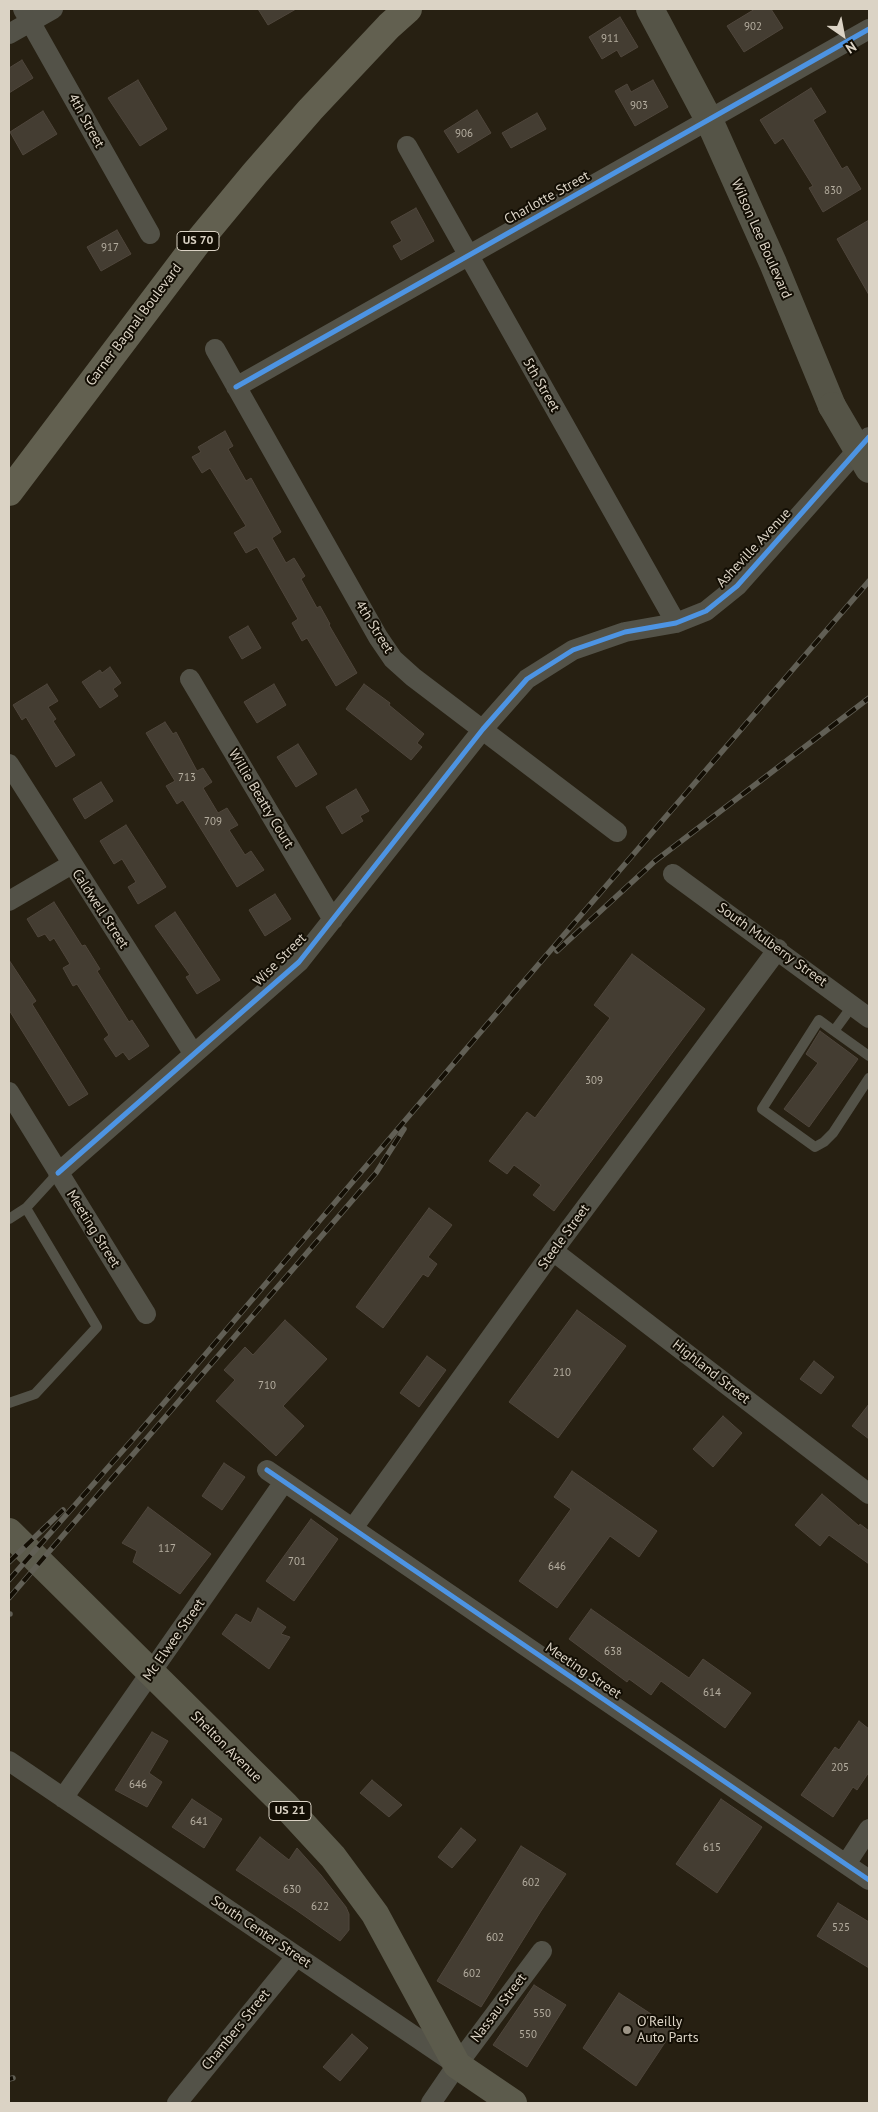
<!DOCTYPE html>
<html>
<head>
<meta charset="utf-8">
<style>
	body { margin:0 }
	#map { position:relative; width:878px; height:2112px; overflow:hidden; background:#272012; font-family:"PT Sans",sans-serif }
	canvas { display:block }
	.frame { position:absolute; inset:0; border:10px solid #dbd3c5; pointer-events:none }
	.north { position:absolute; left:818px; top:10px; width:50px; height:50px; -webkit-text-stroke:4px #130e04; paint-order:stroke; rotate:147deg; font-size:14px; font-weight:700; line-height:20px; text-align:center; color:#dbd3c5 }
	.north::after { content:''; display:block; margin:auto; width:18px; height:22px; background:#dbd3c5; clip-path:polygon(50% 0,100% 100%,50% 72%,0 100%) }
</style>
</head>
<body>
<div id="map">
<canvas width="878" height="2112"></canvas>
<div class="frame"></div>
<div class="north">N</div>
</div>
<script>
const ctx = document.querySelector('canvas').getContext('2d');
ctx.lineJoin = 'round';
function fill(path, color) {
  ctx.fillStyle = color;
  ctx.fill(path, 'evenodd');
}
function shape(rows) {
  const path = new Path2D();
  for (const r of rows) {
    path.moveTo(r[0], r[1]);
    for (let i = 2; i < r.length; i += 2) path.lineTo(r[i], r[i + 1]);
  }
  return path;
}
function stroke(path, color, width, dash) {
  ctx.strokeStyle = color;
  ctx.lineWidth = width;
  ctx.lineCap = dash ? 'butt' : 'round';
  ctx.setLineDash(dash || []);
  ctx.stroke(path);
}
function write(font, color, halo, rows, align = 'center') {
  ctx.font = font + ' "PT Sans",sans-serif';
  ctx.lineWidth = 4;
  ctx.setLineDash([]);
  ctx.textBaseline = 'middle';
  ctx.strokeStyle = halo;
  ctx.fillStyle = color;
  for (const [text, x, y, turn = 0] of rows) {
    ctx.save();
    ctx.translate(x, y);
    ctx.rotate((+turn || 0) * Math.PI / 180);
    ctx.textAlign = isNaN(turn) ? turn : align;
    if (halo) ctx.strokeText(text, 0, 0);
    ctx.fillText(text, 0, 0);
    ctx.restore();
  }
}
const building = shape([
	[258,9,296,9,268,25,258,9],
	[755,9,771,9,783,28,744,52,727,26,755,9],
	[620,17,638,47,621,57,617,50,602,59,589,37,620,17],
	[22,60,33,78,9,93,9,68,22,60],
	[138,80,167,129,140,146,108,98,138,80],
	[653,80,668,107,635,126,615,91,627,84,631,92,653,80],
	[811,88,826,112,813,120,842,169,847,166,861,189,823,212,809,188,813,186,783,138,775,144,760,120,811,88],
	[477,110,491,133,458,153,444,131,477,110],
	[43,111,57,134,23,155,10,132,43,111],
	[537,113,546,129,511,148,502,133,537,113],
	[416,208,434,241,401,260,393,246,402,241,391,222,416,208],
	[869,220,869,295,837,239,869,220],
	[117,230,131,254,101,271,87,247,117,230],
	[225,431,233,446,228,449,246,481,251,478,281,532,272,538,286,563,294,558,305,576,301,579,317,608,320,606,330,624,329,625,357,673,336,686,307,638,302,641,292,623,298,619,257,547,246,553,234,533,246,526,210,468,202,473,192,457,201,452,198,447,225,431],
	[248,626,261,648,242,659,229,637,248,626],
	[110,667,121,683,113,689,118,696,100,708,82,682,100,670,102,673,110,667],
	[47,684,58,701,48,707,56,719,53,721,75,755,56,767,26,717,22,720,13,705,47,684],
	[274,684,286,705,257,723,244,702,274,684],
	[364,684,390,703,389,705,424,734,417,743,422,747,411,760,346,709,364,684],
	[165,722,173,734,176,732,197,771,203,768,212,782,203,788,218,813,227,808,238,825,229,830,245,855,251,851,264,870,237,887,183,800,177,804,166,786,175,781,146,733,165,722],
	[298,744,317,774,296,787,277,757,298,744],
	[101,782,113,801,85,819,73,799,101,782],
	[356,789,369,811,360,816,363,821,342,834,326,807,356,789],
	[126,825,166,887,138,904,128,887,136,882,122,859,114,864,100,841,126,825],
	[275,894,291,919,265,936,249,910,275,894],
	[54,902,82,946,85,945,100,969,97,971,129,1022,132,1020,149,1046,129,1060,123,1052,116,1057,104,1039,109,1035,77,984,73,986,63,968,70,964,54,938,50,941,45,934,38,937,27,919,54,902],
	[175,912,220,980,197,994,186,977,190,975,155,926,175,912],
	[632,954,705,1009,554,1211,533,1195,541,1185,514,1165,507,1174,489,1161,527,1112,535,1118,610,1018,594,1005,632,954],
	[9,960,36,1001,32,1004,88,1094,69,1106,9,1010,9,960],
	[820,1031,858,1059,809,1127,784,1109,818,1063,806,1054,820,1031],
	[429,1208,452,1225,428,1257,437,1264,428,1277,423,1274,383,1328,356,1307,429,1208],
	[577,1310,626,1346,558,1438,509,1402,577,1310],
	[285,1320,327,1359,283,1406,304,1426,276,1456,216,1401,235,1380,224,1370,245,1347,253,1355,285,1320],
	[427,1356,446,1370,419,1407,400,1393,427,1356],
	[814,1361,834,1377,821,1394,800,1379,814,1361],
	[869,1404,869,1439,852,1426,869,1404],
	[723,1416,742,1433,713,1467,693,1449,723,1416],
	[224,1463,245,1477,222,1510,202,1496,224,1463],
	[572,1471,657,1531,639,1557,610,1536,557,1608,519,1581,571,1509,554,1497,572,1471],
	[822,1494,859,1526,860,1524,869,1531,869,1564,829,1535,820,1546,795,1525,822,1494],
	[148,1507,211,1554,180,1594,133,1562,137,1551,122,1543,148,1507],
	[311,1519,338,1539,294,1601,266,1581,311,1519],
	[258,1608,286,1627,281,1634,290,1637,269,1669,222,1634,236,1614,251,1623,258,1608],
	[591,1609,689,1678,703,1659,751,1693,725,1728,661,1681,651,1695,629,1679,627,1682,569,1639,591,1609],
	[859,1721,869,1729,869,1772,857,1790,853,1787,833,1817,801,1795,835,1747,839,1750,859,1721],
	[152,1732,168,1741,149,1773,162,1782,147,1807,115,1790,152,1732],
	[372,1780,402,1805,389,1817,360,1793,372,1780],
	[192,1799,222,1819,204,1848,172,1827,192,1799],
	[721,1799,762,1827,717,1893,676,1864,721,1799],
	[461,1828,476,1840,452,1868,438,1857,461,1828],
	[260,1837,289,1860,297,1848,321,1875,346,1907,349,1914,349,1930,340,1941,296,1910,236,1870,260,1837],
	[521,1846,566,1874,541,1911,481,2007,437,1981,521,1846],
	[838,1903,869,1922,869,1968,817,1936,838,1903],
	[534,1985,566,2005,527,2067,493,2045,534,1985],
	[619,1993,674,2029,636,2086,583,2048,619,1993],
	[352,2034,368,2048,340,2081,323,2067,352,2034]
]);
fill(building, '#443d32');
stroke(building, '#4f463c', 1);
stroke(shape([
	[853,1005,834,1031,819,1020,762,1109,815,1147,824,1142,833,1133,869,1078],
	[834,1031,869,1056],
	[9,1219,26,1208],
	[9,1403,35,1394,97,1327,26,1208,58,1173]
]), '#535248', 10);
stroke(shape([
	[23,9,150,234],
	[9,34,53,9],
	[407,146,676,623],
	[215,349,378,637,393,659,413,677,617,832],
	[236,387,869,29],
	[190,679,333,920],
	[9,764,193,1053],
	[673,874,869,1018],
	[9,901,72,864],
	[9,1092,146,1314],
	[58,1173,299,962,483,729,527,679,573,650,625,632,676,623,706,611,737,586,869,437],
	[553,1251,869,1494],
	[267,1470,869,1880],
	[353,1528,553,1251,778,949],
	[9,1761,454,2063],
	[63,1798,284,1482],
	[846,1864,869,1829],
	[177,2103,296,1957],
	[431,2103,457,2065,542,1951]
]), '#535248', 20);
stroke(shape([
	[650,9,709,120,773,263,832,406]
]), '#555447', 28);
stroke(shape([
	[9,1532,285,1805,333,1857,375,1914,457,2065,513,2103]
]), '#5c5b4c', 28);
stroke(shape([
	[9,492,197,243,255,173,310,110,389,26,408,9]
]), '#626050', 28);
const rail = shape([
	[557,951,655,861,869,698],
	[9,1562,63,1510],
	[9,1580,140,1431,519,987,869,581],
	[9,1598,376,1173,404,1129],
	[9,1614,10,1614],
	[9,2079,13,2078]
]);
stroke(rail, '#615f55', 5.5);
stroke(rail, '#130e04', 4, [11]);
stroke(shape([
	[832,406,869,469]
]), '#555447', 28);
stroke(shape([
	[236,387,869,29],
	[58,1173,299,962,483,729,527,679,573,650,625,632,676,623,706,611,737,586,869,437],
	[267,1470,869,1880]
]), '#4d94e3', 5);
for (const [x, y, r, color] of [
	[627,2030,5,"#9c9486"]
]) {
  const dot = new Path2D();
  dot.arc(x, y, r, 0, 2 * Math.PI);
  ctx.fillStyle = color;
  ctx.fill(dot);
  stroke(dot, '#130e04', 2);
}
write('11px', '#b5aea0', null, [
	["902",753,27],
	["911",610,39],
	["903",639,106],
	["906",464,134],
	["830",833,191],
	["917",110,248],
	["713",187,778],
	["709",213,822],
	["309",594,1081],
	["210",562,1373],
	["710",267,1386],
	["117",167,1549],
	["701",297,1562],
	["646",557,1567],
	["638",613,1652],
	["614",712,1693],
	["205",840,1768],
	["646",138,1785],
	["641",199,1822],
	["615",712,1848],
	["602",531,1883],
	["630",292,1890],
	["622",320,1907],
	["525",841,1928],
	["602",495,1938],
	["602",472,1974],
	["550",542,2014],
	["550",528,2035]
]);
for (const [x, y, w] of [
	[198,241,42],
	[290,1811,42]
]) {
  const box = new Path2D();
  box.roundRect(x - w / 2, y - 9.5, w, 19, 4);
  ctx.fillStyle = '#130e04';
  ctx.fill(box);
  stroke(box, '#dbd3c5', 1);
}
write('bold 12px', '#dbd3c5', null, [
	["US 70",198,241],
	["US 21",290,1811]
]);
write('14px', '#dbd3c5', '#130e04', [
	["4th Street",86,121,61],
	["Charlotte Street",547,198,-29],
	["Wilson Lee Boulevard",761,239,66],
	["Garner Bagnal Boulevard",134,325,-53],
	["5th Street",541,385,60],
	["Asheville Avenue",754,548,-47],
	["4th Street",374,627,58],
	["Willie Beatty Court",261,799,59],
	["Caldwell Street",100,909,57],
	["South Mulberry Street",772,945,36],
	["Wise Street",280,960,-45],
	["Meeting Street",93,1229,58],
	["Steele Street",564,1237,-54],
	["Highland Street",711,1372,38],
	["Mc Elwee Street",174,1640,-55],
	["Meeting Street",583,1671,34],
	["Shelton Avenue",226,1747,45],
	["South Center Street",261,1932,34],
	["Nassau Street",499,2008,-53],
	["Chambers Street",236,2030,-51]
]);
write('14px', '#dbd3c5', '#130e04', [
	["O'Reilly",637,2022],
	["Auto Parts",637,2038]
], 'left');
</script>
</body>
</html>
